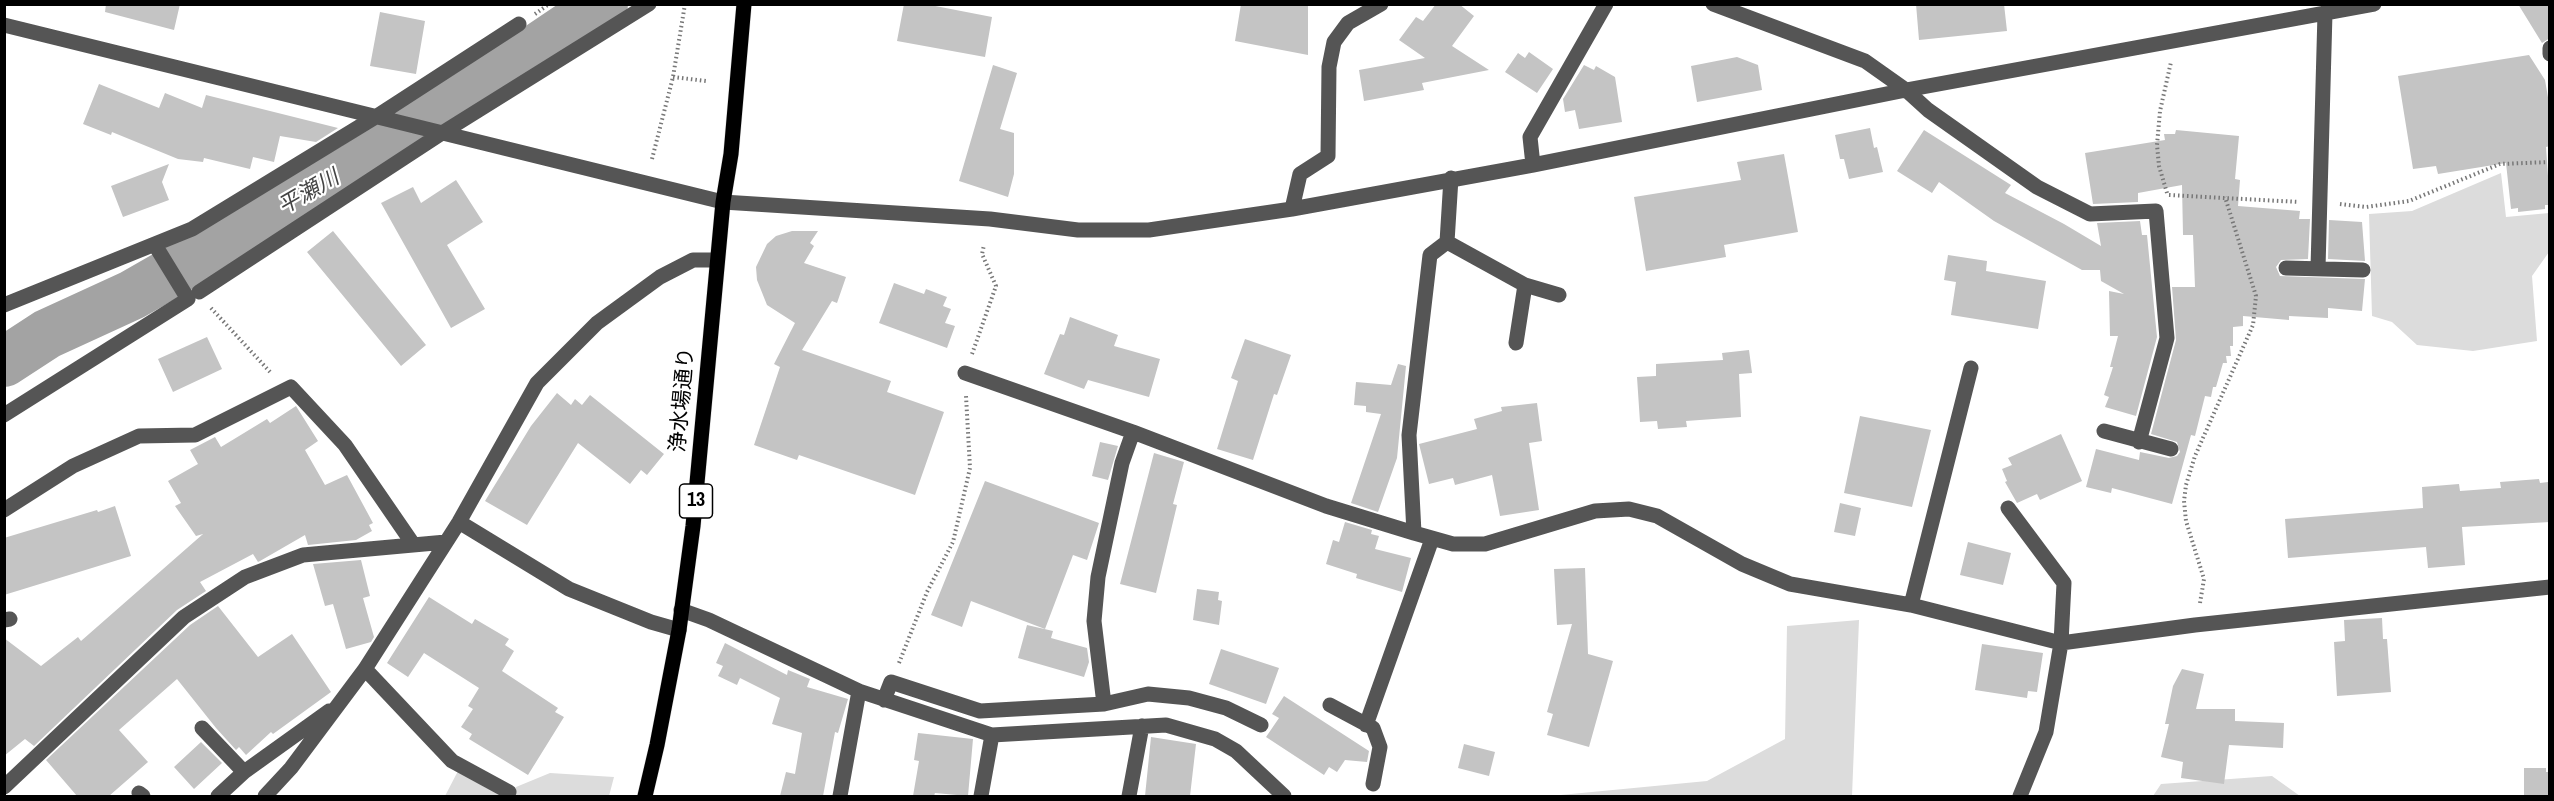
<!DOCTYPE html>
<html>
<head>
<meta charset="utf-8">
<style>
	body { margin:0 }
	#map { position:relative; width:2554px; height:801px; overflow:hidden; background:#fff; font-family:"Archivo Narrow",sans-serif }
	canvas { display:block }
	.frame { position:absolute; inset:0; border:6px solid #000; pointer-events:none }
</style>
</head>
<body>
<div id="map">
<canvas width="2554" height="801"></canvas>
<div class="frame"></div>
</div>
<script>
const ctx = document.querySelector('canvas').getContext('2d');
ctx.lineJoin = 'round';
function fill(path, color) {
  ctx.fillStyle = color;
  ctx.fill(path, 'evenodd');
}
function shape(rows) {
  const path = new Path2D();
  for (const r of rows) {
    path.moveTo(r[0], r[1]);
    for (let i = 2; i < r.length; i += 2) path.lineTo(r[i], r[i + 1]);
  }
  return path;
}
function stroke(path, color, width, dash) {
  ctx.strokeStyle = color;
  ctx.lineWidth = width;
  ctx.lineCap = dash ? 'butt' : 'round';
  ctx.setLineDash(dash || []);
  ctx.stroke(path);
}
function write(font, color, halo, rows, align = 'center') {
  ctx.font = font + ' "Archivo Narrow","Noto Sans JP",sans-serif';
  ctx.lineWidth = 4.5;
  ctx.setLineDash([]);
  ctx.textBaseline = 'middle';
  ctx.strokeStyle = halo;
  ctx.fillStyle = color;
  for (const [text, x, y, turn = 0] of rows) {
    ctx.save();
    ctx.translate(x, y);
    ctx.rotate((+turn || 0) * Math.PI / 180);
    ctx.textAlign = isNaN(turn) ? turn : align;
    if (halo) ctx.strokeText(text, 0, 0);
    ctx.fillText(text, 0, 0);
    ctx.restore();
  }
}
fill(shape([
	[2501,173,2506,217,2549,213,2549,252,2532,276,2537,341,2473,351,2417,345,2392,322,2372,316,2369,214,2412,211],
	[1859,620,1852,796,1550,796,1707,781,1785,739,1787,626],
	[458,771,506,796,445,796],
	[550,773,614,777,609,796,511,796,516,787],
	[2272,776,2300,796,2153,796,2161,784]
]), '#dcdcdc');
stroke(shape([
	[4,362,47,334,132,295,352,169,471,93,603,4]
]), '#a3a3a3', 50);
fill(shape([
	[106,4,180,4,174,30,105,12],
	[904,4,925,4,992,17,985,57,897,41],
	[1241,4,1308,4,1308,55,1235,41],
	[1436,4,1459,4,1474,16,1452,46,1489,70,1422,83,1424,90,1364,101,1359,70,1425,58,1399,40,1416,17,1423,21],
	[1916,4,2004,4,2007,31,1919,40],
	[2518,4,2550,4,2550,38,2542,43],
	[380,12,425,21,416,74,370,66],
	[1529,52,1553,69,1537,93,1505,72,1518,53,1525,58],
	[2529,55,2545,80,2550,109,2550,146,2546,147,2550,205,2545,205,2545,209,2518,212,2518,208,2511,209,2506,163,2438,174,2436,166,2413,169,2398,76],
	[1737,57,1758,65,1762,90,1697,102,1691,66],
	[993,65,1017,73,1000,129,1014,133,1014,174,1008,197,959,181],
	[1584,65,1594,70,1596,66,1615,77,1622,122,1579,129,1575,110,1565,112,1563,99],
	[99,84,159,108,165,93,202,108,206,95,338,128,316,142,280,136,274,162,253,157,250,169,204,158,203,162,178,159,112,132,111,135,83,124],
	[1870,128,1874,148,1877,147,1883,172,1849,179,1844,159,1840,159,1835,135],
	[1924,130,2011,185,2005,193,2064,224,2101,246,2097,223,2140,221,2142,235,2147,235,2157,337,2136,416,2105,407,2109,397,2104,395,2113,367,2110,367,2118,336,2110,336,2109,291,2124,294,2101,281,2100,270,2082,270,1994,221,1939,182,1932,193,1897,171],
	[2176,130,2239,136,2235,179,2240,180,2238,206,2300,211,2299,219,2310,219,2308,259,2281,260,2276,267,2280,276,2365,279,2362,311,2328,308,2328,318,2289,316,2289,320,2243,316,2243,326,2233,327,2233,346,2230,346,2231,356,2226,356,2227,363,2223,363,2216,387,2213,387,2211,397,2205,396,2195,436,2191,435,2172,504,2112,488,2111,493,2086,487,2096,449,2139,460,2140,452,2169,458,2177,456,2180,452,2177,442,2151,434,2176,340,2172,287,2195,287,2193,235,2183,235,2182,185,2138,193,2138,202,2093,204,2085,153,2165,140,2164,134,2175,134],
	[1784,154,1798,232,1724,245,1726,257,1646,271,1634,197,1741,180,1737,162],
	[169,164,162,182,169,200,123,217,111,186],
	[456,180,483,222,447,245,485,309,451,328,381,203,413,187,421,203],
	[2329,220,2362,222,2365,261,2328,259],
	[333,231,426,345,401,366,307,252],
	[792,231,818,231,810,243,814,246,804,263,846,277,837,303,832,301,802,350,891,381,887,392,944,412,915,495,799,455,797,460,754,445,780,367,774,364,795,323,767,305,757,280,756,267,767,244,776,236],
	[1948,255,1987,261,1986,271,2046,281,2038,329,1951,315,1956,282,1944,280],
	[894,283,924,294,926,289,947,297,943,306,951,309,945,323,955,326,947,348,879,323],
	[1070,317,1118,335,1114,346,1160,359,1149,397,1088,380,1084,389,1044,374,1060,334,1064,335],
	[207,337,222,369,173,392,158,359],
	[1245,339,1291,355,1277,395,1274,394,1253,460,1217,449,1238,381,1231,378],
	[1749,350,1752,373,1739,374,1741,417,1686,421,1687,427,1658,429,1657,421,1640,422,1637,377,1656,376,1656,364,1723,360,1722,353],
	[1398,364,1406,366,1397,458,1378,512,1351,503,1381,414,1366,412,1366,406,1354,405,1356,382,1391,385],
	[557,393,571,405,575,399,582,405,590,395,664,454,647,475,641,470,630,484,578,443,527,525,485,501,531,426],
	[1537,403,1542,441,1529,443,1539,510,1500,516,1492,475,1455,485,1453,478,1429,484,1419,444,1477,429,1474,419,1502,411,1501,407],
	[296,406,318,441,305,450,325,485,347,475,373,523,369,525,372,531,356,540,308,545,305,535,260,561,258,562,253,554,200,582,206,591,177,610,34,746,25,739,4,756,4,638,41,666,78,637,81,641,203,534,196,536,175,506,181,503,168,481,198,464,190,450,215,437,221,447,267,419,270,423],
	[1860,416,1931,430,1912,507,1844,493],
	[2061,434,2082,481,2040,500,2037,494,2017,503,2005,482,2007,481,2002,469,2012,465,2008,458],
	[1100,442,1118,446,1108,480,1092,476],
	[1154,453,1184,462,1173,504,1177,505,1156,593,1120,584],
	[2539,479,2540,483,2548,482,2550,522,2462,527,2465,565,2428,568,2426,547,2288,558,2285,519,2423,508,2422,487,2459,484,2460,491,2501,488,2500,482],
	[985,481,1099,523,1087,560,1073,555,1045,629,971,601,962,627,931,615],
	[1840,503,1861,508,1855,536,1834,532],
	[115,506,131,556,4,595,4,538,97,510,98,512],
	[1345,522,1372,530,1371,534,1379,536,1375,549,1411,558,1402,592,1356,578,1357,574,1326,564,1333,540,1339,542],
	[1968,542,2011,553,2003,585,1960,575],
	[361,560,370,596,363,598,374,637,371,642,346,649,333,604,325,606,313,564],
	[1585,568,1588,654,1613,661,1589,747,1547,735,1553,714,1547,712,1572,624,1557,625,1554,569],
	[1197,589,1219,592,1218,600,1222,601,1219,625,1193,620],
	[429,597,472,624,475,619,509,639,505,645,514,651,502,671,558,708,555,712,564,717,528,775,469,739,472,734,461,727,473,709,468,706,479,688,424,653,408,677,387,663],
	[218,606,258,657,292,634,331,692,273,734,271,732,246,755,239,747,236,750,216,728,177,679,119,730,148,762,109,796,77,796,46,760,190,625],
	[2382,618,2383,639,2387,639,2391,692,2337,696,2334,642,2345,641,2344,620],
	[1027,625,1053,631,1051,638,1087,648,1089,662,1084,677,1018,658],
	[725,643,787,675,788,670,810,679,807,687,848,699,838,733,835,732,823,796,780,796,786,772,795,774,802,733,772,724,780,698,740,678,737,685,718,676,723,666,716,663],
	[1982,644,2043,653,2037,692,2028,691,2027,698,1975,690],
	[1221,649,1279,668,1266,704,1209,684],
	[2182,669,2204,674,2196,709,2235,709,2235,721,2284,723,2283,748,2229,745,2224,784,2181,778,2183,762,2161,757,2169,724,2165,724,2173,686],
	[1284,696,1369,751,1367,762,1345,760,1337,772,1329,767,1324,775,1266,737,1279,718,1272,714],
	[918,733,973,739,968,796,935,793,934,796,913,796,919,761,914,760],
	[1151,737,1196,744,1190,796,1145,796],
	[201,742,222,763,194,789,174,767],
	[1464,744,1495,752,1489,776,1458,768],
	[2524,768,2546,768,2546,772,2550,772,2550,796,2524,795]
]), '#c4c4c4');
const major = shape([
	[645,796,657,745,679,630,693,526,723,202,731,154,744,4]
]);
stroke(major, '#dbdbdb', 16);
stroke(shape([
	[2181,4,2181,8],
	[535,14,549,4],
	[673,77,706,81],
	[652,159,673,77,685,4],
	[2167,193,2159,166,2157,145,2160,111,2171,62],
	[2169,195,2299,202],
	[2340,204,2366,207,2409,201,2500,164,2550,162],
	[211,308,271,373],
	[972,354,996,286,982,254,984,245],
	[2200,603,2204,579,2186,521,2184,501,2186,485,2195,456,2253,325,2256,296,2225,197],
	[899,663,927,592,953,542,970,468,966,396]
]), '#777', 4, [1.5, 3]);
stroke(shape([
	[1713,4,1865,61,1906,90,1928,110,2037,187,2090,214,2156,211,2167,338,2139,442],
	[4,25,723,202,990,219,1078,230,1149,230,1292,209,1533,165,1906,90,2374,4],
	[2550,48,2550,54],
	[1533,165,1530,137,1606,4],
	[1451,178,1447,242,1430,255,1409,435,1414,533,1453,544,1485,544,1595,511,1629,509,1657,516,1742,564,1790,584,1911,605,2061,643,2195,625,2550,587],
	[1292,209,1300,174,1328,156,1329,67,1334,42,1348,23,1381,4],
	[1447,242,1525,285,1559,295],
	[2286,268,2363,270],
	[2318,268,2325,13],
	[199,292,442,133,649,4],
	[4,305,192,229,377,116,519,24],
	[1516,343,1525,285],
	[965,373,1133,432,1326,506,1414,533],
	[4,415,188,299,155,245],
	[2104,431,2171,449],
	[2008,508,2064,583,2061,643,2046,732,2020,796],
	[4,510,73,466,139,436,195,435,291,387,345,445,413,544],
	[459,522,569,589,651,622,679,630],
	[1911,605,1971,368],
	[681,610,709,620,859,691],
	[4,620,10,619],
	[365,669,452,761,509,792],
	[884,700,891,682,980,711,1104,704,1148,694,1189,698,1226,708,1261,725],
	[1104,704,1094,621,1098,577,1122,463,1133,432],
	[1330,705,1373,728,1380,747,1373,784],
	[1366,725,1432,539],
	[202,728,244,772],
	[4,787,184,617,245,577,303,555,446,542],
	[139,793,143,796],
	[218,796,244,772,329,711],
	[265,796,291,768,365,669,459,522,537,383,597,323,660,277,693,260,717,260],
	[840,796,859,691,992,735,1166,725,1215,739,1236,751,1284,796],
	[981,796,992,735],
	[1129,796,1142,726]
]), '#555', 15);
stroke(major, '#000', 15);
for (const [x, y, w] of [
	[696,501,33]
]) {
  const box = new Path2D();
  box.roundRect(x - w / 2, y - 17, w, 34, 4.5);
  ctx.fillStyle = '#fff';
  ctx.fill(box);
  stroke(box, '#000', 1.5);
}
write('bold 20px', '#000', null, [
	["13",696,501]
]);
write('21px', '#000', '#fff', [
	["浄水場通り",683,400,-85]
]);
write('italic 22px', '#444', '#fff', [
	["平瀬川",309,193,-30]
]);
</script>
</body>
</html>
